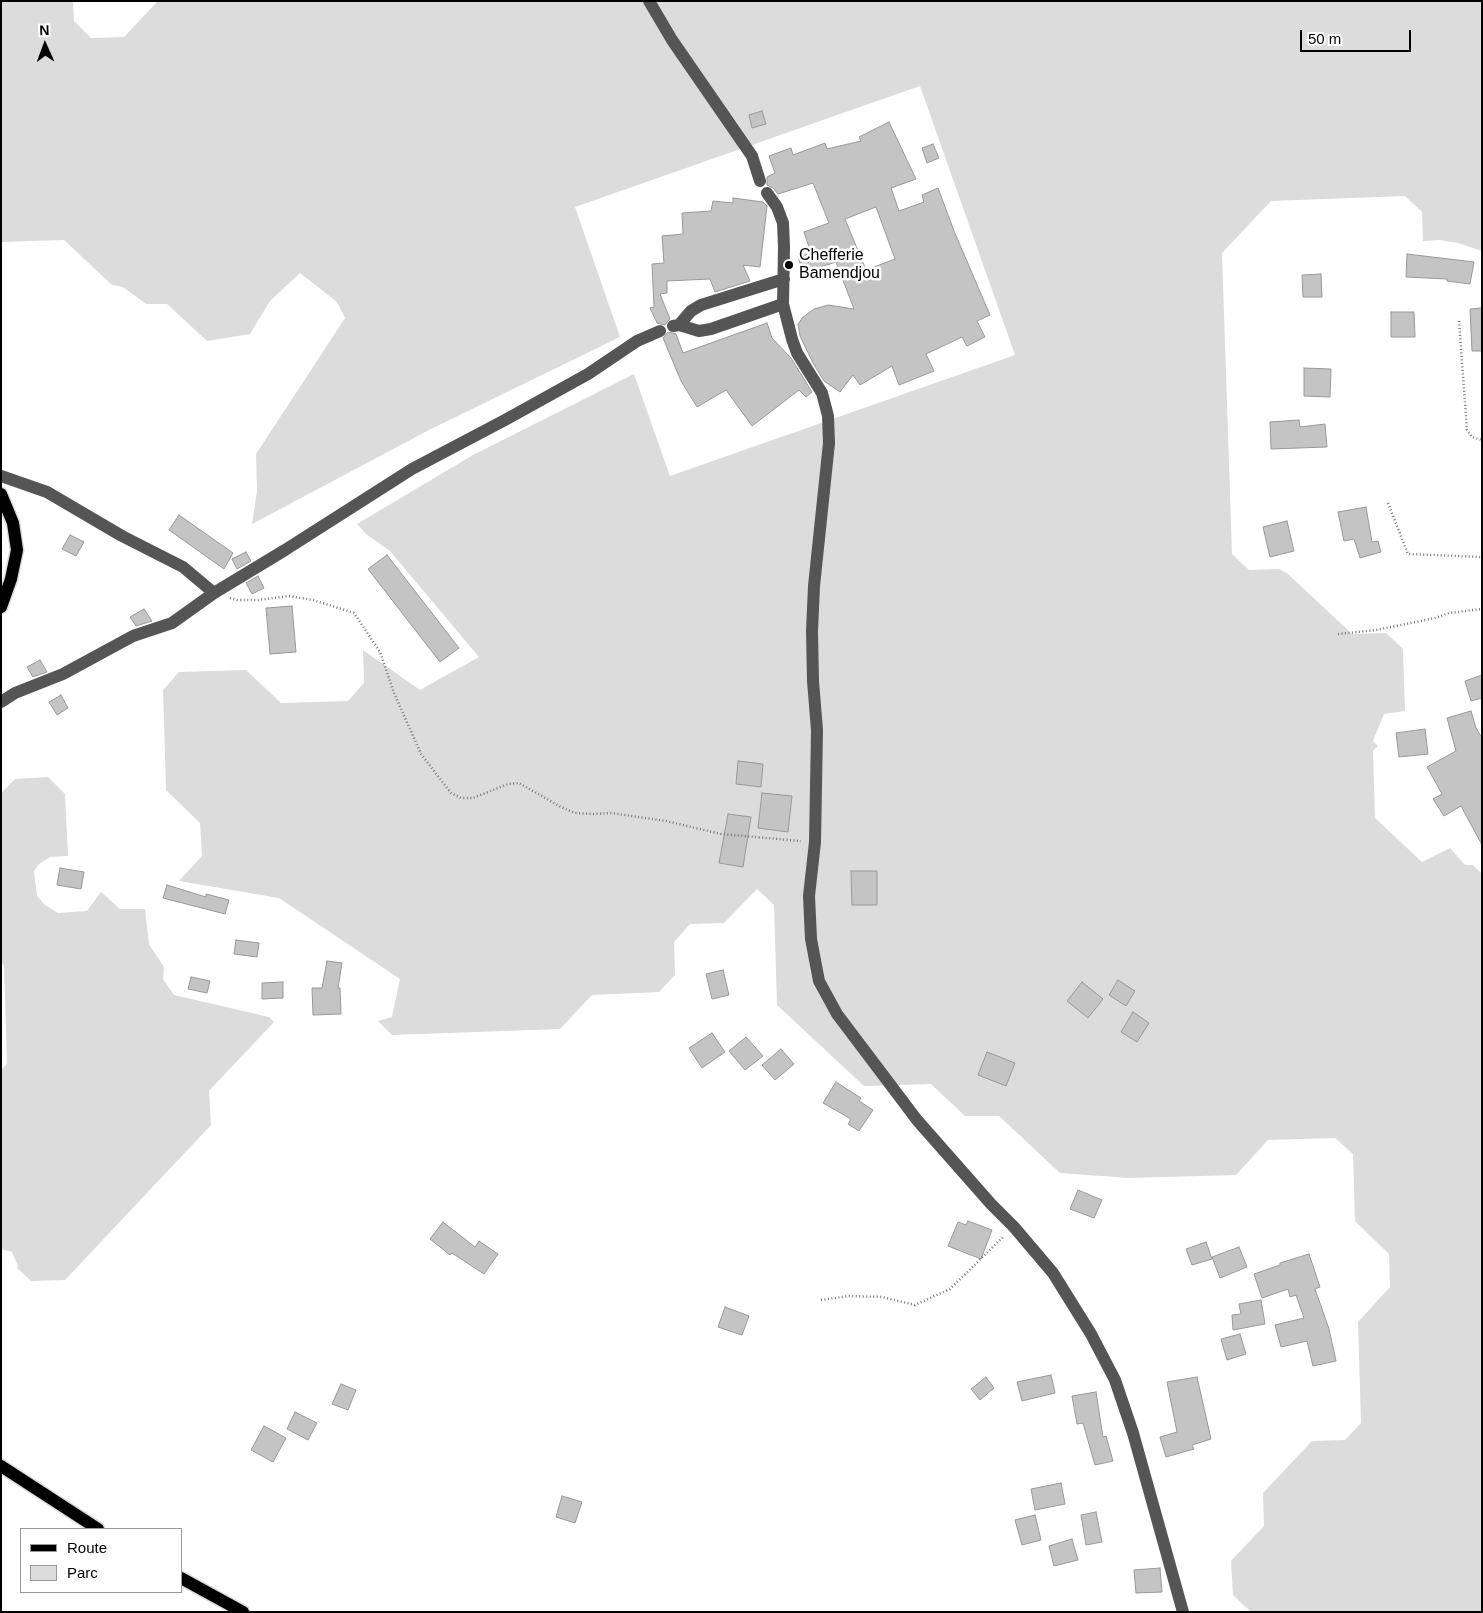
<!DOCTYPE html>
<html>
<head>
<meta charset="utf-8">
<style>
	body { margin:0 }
	#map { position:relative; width:1483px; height:1613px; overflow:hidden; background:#fff; font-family:Arial,sans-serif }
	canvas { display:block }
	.frame { position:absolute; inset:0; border:2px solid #000; pointer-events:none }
	.legend { position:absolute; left:20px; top:1528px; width:162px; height:65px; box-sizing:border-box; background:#fff; border:1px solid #999; margin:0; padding:6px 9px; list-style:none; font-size:15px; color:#000 }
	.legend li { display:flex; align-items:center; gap:10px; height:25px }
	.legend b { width:25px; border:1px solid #999 }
	.north { position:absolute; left:20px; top:20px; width:50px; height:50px; -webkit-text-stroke:4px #fff; paint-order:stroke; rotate:358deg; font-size:14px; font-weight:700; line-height:20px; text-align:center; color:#000 }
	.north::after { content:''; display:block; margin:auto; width:18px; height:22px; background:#000; clip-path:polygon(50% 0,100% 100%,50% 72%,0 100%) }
	.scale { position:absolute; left:1300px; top:30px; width:111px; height:22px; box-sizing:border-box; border:2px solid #000; border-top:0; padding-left:6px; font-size:15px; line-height:18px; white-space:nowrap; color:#000; -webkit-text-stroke:4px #fff; paint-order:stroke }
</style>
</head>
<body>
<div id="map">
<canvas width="1483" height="1613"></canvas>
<div class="frame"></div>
<ul class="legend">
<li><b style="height:6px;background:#000"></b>Route</li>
<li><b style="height:14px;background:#dcdcdc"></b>Parc</li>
</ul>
<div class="north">N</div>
<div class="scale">50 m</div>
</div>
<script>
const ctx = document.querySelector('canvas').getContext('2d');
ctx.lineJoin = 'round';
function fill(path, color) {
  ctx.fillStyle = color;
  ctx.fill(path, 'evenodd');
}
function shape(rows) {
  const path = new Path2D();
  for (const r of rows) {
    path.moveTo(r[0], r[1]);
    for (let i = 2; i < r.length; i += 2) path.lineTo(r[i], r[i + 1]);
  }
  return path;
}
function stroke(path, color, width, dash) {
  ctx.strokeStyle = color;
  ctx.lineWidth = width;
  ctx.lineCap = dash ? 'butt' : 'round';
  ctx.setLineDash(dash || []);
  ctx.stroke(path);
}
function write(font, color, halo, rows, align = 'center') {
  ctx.font = font + ' Arial,sans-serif';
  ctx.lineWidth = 5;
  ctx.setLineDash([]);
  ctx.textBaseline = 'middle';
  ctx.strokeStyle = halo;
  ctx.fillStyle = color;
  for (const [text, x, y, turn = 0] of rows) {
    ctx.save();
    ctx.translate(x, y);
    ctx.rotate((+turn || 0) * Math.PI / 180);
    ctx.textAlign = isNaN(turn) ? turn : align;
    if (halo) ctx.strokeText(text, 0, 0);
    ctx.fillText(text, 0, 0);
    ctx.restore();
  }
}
fill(shape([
	[1,1,73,1,74,21,91,38,124,37,158,1,1482,1,1482,251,1458,243,1439,240,1423,241,1422,212,1405,196,1271,201,1222,253,1232,554,1249,570,1279,569,1288,574,1352,634,1386,633,1403,649,1405,711,1384,714,1373,741,1378,746,1373,751,1375,818,1422,862,1450,848,1465,865,1473,865,1482,874,1482,1612,1251,1612,1233,1595,1231,1561,1264,1526,1263,1493,1312,1441,1345,1440,1361,1423,1358,1322,1390,1287,1389,1254,1355,1221,1353,1154,1335,1138,1268,1140,1236,1175,1128,1178,1060,1173,999,1116,965,1116,931,1084,864,1086,777,1005,774,905,757,889,724,923,690,924,674,942,675,975,659,992,592,995,560,1029,392,1035,378,1021,392,1017,400,979,279,898,179,881,202,856,200,823,166,790,163,690,179,672,246,670,281,703,348,701,364,683,363,650,420,690,479,657,390,551,366,534,357,524,473,455,634,374,670,476,1015,355,920,86,575,207,620,337,429,430,252,524,257,491,256,454,345,318,337,302,300,273,270,301,250,334,207,341,167,304,146,304,123,287,112,285,64,240,1,242],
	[48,777,65,794,68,856,50,857,39,864,34,871,37,896,45,905,58,913,87,911,101,892,120,909,145,909,149,944,164,967,163,979,174,995,269,1017,274,1022,209,1091,211,1125,65,1280,31,1281,17,1268,18,1266,12,1252,1,1249,1,1070,7,1064,4,966,1,961,1,793,15,779]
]), '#dcdcdc');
const building = shape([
	[762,111,766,124,752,128,749,115,762,111],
	[889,122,916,179,891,188,899,211,924,202,922,195,938,188,954,231,990,315,977,321,985,337,967,346,962,337,926,354,934,371,899,385,892,366,860,385,853,375,840,392,824,381,813,363,800,336,798,324,803,317,814,309,828,305,854,309,836,262,814,269,815,271,804,275,798,257,811,253,804,232,829,223,813,183,778,194,773,188,767,185,767,177,775,173,769,156,791,148,793,155,825,143,827,149,861,141,859,137,889,122],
	[876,207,895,259,866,270,845,219,876,207],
	[933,144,939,158,927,163,922,148,933,144],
	[733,198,763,202,767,206,760,267,743,265,750,281,715,292,710,279,667,281,667,293,660,294,670,319,665,325,657,323,650,308,654,307,652,264,664,263,662,236,683,234,682,213,711,211,713,201,733,203,733,198],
	[1407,254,1474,262,1470,284,1447,281,1447,279,1406,277,1407,254],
	[1321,274,1322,297,1303,297,1302,275,1321,274],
	[1482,308,1482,351,1472,351,1470,309,1482,308],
	[1391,312,1414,312,1415,337,1391,337,1391,312],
	[767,323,772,338,791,358,812,392,806,397,799,390,752,426,726,390,697,407,681,381,663,338,668,332,676,334,683,353,767,323],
	[1304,368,1331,369,1330,397,1304,396,1304,368],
	[1299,420,1300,427,1325,424,1327,447,1271,449,1270,422,1299,420],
	[1366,507,1372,542,1378,541,1381,552,1360,558,1354,539,1344,541,1338,512,1366,507],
	[179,515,233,553,224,569,169,530,179,515],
	[1287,521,1294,551,1270,557,1263,527,1287,521],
	[70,535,84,542,76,556,62,549,70,535],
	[246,552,251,561,237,569,232,559,246,552],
	[387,555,459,648,440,662,368,569,387,555],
	[258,576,264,588,252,594,246,583,258,576],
	[292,606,296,652,270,654,266,608,292,606],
	[144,609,152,621,136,626,130,617,144,609],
	[40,660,47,672,33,677,27,667,40,660],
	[1482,675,1482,698,1471,701,1465,681,1482,675],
	[61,695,68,708,57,715,49,702,61,695],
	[1471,711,1476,728,1482,738,1482,845,1461,806,1444,816,1433,799,1442,794,1427,767,1456,751,1447,718,1471,711],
	[1425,729,1428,754,1399,757,1396,733,1425,729],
	[738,761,763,764,761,787,736,784,738,761],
	[762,793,792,796,788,832,758,828,762,793],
	[728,814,751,817,743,867,719,863,728,814],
	[60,868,84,872,81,889,57,885,60,868],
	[851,871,877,871,877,905,852,905,851,871],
	[167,885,206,897,206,894,229,900,225,914,163,898,167,885],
	[236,940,259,943,257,957,234,954,236,940],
	[327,961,342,963,338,988,340,988,341,1014,313,1015,312,988,322,988,327,961],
	[723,970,729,995,712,999,706,974,723,970],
	[191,977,210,981,207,993,188,989,191,977],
	[1118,980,1135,991,1126,1006,1109,995,1118,980],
	[283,982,283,998,262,999,262,983,283,982],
	[1082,982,1103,999,1088,1018,1067,1001,1082,982],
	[1133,1012,1149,1023,1137,1042,1121,1032,1133,1012],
	[712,1033,725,1052,702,1068,689,1048,712,1033],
	[746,1037,763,1056,745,1070,729,1051,746,1037],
	[781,1049,794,1064,775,1080,762,1065,781,1049],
	[987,1052,1015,1063,1006,1086,978,1075,987,1052],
	[836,1082,861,1098,859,1101,873,1110,859,1131,848,1124,851,1119,823,1103,836,1082],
	[1078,1190,1102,1200,1094,1218,1070,1209,1078,1190],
	[968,1221,992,1230,981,1259,948,1246,958,1222,966,1225,968,1221],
	[443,1222,475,1247,479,1241,498,1254,484,1274,452,1253,450,1255,430,1239,443,1222],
	[1206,1242,1212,1259,1192,1265,1186,1249,1206,1242],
	[1239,1247,1247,1267,1220,1278,1212,1257,1239,1247],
	[1309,1254,1320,1287,1315,1289,1329,1329,1336,1361,1313,1366,1307,1341,1281,1347,1275,1325,1304,1318,1296,1295,1290,1297,1288,1289,1262,1298,1254,1274,1280,1265,1280,1263,1309,1254],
	[1261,1300,1265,1324,1233,1330,1232,1315,1241,1314,1239,1304,1261,1300],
	[725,1307,749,1316,742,1335,718,1327,725,1307],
	[1240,1334,1246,1354,1227,1360,1221,1339,1240,1334],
	[1051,1375,1055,1393,1022,1401,1017,1382,1051,1375],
	[986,1377,994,1388,980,1400,971,1389,986,1377],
	[1197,1377,1211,1439,1192,1445,1194,1449,1166,1457,1160,1437,1177,1432,1167,1382,1197,1377],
	[341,1384,356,1390,348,1410,332,1404,341,1384],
	[1096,1392,1103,1437,1106,1436,1113,1461,1095,1465,1083,1423,1077,1424,1072,1396,1096,1392],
	[295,1412,317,1423,308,1440,287,1429,295,1412],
	[264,1426,286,1438,273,1462,251,1450,264,1426],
	[1061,1483,1065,1504,1035,1510,1031,1489,1061,1483],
	[562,1496,582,1502,575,1523,556,1517,562,1496],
	[1096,1512,1102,1542,1086,1545,1081,1515,1096,1512],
	[1035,1515,1041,1540,1022,1545,1015,1520,1035,1515],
	[1072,1539,1078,1560,1054,1566,1049,1546,1072,1539],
	[1160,1568,1162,1592,1136,1593,1134,1570,1160,1568]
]);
fill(building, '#c4c4c4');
stroke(building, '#999', 1);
const major = shape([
	[1,494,13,523,17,550,11,579,1,607],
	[1,1466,98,1529],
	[181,1578,243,1612]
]);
stroke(major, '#dbdbdb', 15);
stroke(shape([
	[1459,321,1467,430,1472,437,1482,440],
	[1388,503,1408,554,1482,557],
	[230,598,237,600,258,600,289,596,313,600,354,613,380,652,394,693,421,754,451,793,461,798,473,798,508,784,519,783,561,807,575,813,593,814,611,813,666,821,721,834,801,841],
	[1338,634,1376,630,1435,618,1449,613,1482,609],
	[821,1300,849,1296,882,1297,915,1305,950,1289,1004,1236]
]), '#777', 2.5, [1, 2.5]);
stroke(shape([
	[649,1,672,40,752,156,760,181],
	[767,193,777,207,783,223,784,247,783,304,792,339,797,353,822,393,828,416,829,443,814,586,812,631,813,681,817,730,815,842,809,896,811,939,819,981,837,1014,917,1120,991,1204,1014,1227,1053,1273,1091,1334,1115,1380,1133,1433,1183,1612],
	[679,325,699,331,711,329,783,304],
	[673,326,679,325,691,311,701,305,784,279],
	[1,476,47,492,122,536,183,567,214,593],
	[1,702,15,693,63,674,133,636,172,623,214,593,285,550,412,469,505,420,588,374,637,341,660,331]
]), '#555', 12);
stroke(major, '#000', 12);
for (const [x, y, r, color] of [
	[789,265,5,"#000"]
]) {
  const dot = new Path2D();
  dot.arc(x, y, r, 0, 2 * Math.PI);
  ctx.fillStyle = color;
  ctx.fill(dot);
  stroke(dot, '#fff', 2);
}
write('16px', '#000', '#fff', [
	["Chefferie",799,256],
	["Bamendjou",799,274]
], 'left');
</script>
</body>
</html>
